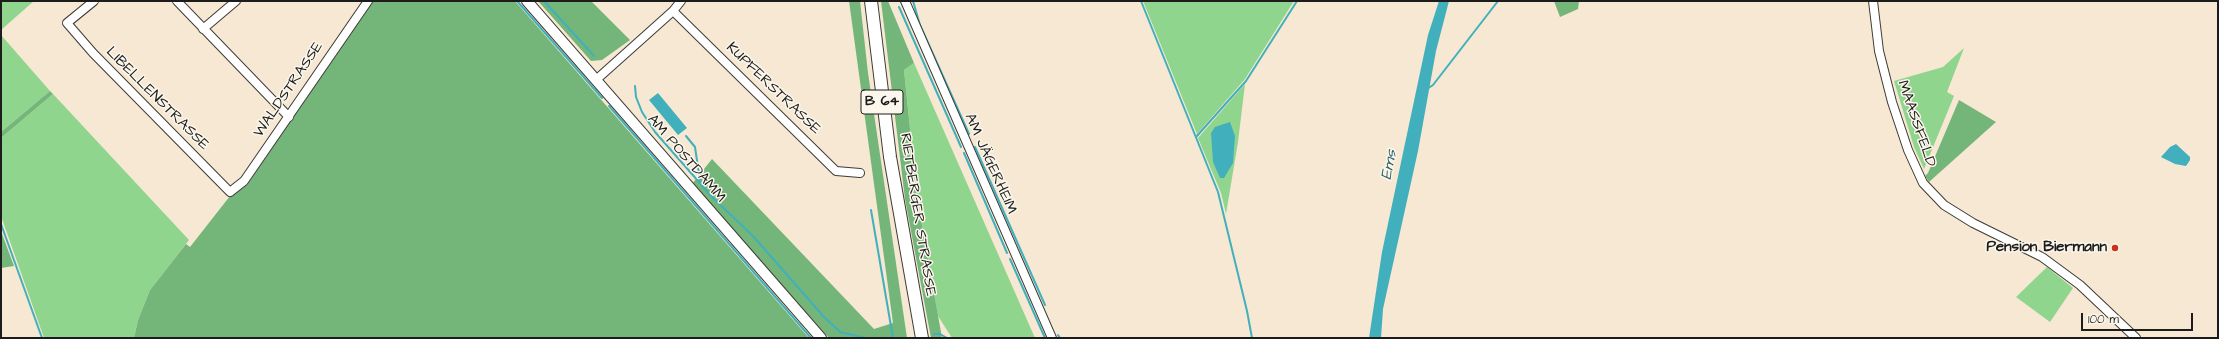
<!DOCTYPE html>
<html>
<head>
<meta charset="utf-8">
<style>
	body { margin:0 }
	#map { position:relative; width:2219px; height:339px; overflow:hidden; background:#f6e8d2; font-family:"Architects Daughter",sans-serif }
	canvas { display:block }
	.frame { position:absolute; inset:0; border:2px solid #1c1c1c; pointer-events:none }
	.scale { position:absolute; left:2081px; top:313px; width:112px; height:18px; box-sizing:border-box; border:2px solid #1c1c1c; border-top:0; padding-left:5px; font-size:12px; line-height:14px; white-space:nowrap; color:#1c1c1c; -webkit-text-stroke:3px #fbf7ec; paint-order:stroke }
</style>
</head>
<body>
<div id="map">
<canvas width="2219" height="339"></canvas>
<div class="frame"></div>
<div class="scale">100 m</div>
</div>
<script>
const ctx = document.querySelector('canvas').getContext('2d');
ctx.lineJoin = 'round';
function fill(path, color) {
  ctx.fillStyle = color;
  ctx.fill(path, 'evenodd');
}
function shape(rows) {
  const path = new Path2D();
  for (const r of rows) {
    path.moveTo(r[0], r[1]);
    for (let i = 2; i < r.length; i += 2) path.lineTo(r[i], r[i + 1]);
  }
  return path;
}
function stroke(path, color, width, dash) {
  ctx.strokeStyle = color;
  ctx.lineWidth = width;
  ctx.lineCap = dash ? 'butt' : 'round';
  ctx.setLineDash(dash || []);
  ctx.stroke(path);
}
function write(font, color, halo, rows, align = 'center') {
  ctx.font = font + ' "Architects Daughter",sans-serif';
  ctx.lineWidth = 3;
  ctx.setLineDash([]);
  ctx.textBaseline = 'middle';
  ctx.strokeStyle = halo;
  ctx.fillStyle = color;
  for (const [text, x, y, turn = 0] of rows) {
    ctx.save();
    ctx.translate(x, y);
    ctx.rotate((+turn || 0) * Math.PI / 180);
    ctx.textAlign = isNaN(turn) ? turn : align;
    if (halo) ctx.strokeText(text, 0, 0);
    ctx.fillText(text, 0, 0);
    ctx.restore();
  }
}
fill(shape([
	[1,1,34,1,1,30],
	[1143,1,1294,1,1245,79,1197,134],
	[1,35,50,91,1,132],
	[1964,48,1947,92,1954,96,1924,169,1914,147,1894,81,1943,67],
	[914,63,1035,338,952,338,938,316,917,197,904,70],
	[1245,84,1238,142,1226,214,1221,193,1198,138],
	[53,94,189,240,150,290,138,320,134,338,44,338,1,216,1,138],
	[2047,267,2073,288,2050,322,2016,297]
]), '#90d58e');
fill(shape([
	[373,1,515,1,809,338,134,338,138,320,150,290,186,244,190,247,230,196,247,185,367,6],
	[538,1,591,1,630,40,602,60,591,61],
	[849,1,860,1,868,73,907,338,829,338,692,184,712,159,874,329,893,323],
	[881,1,888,1,914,63,904,70,917,197,942,338,931,338,905,199],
	[1554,1,1579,1,1578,9,1560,17],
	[50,91,53,94,1,138,1,132],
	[1959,100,1996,122,1929,182,1925,176,1928,173],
	[1,231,14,266,1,268]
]), '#74b679');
fill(shape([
	[1439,1,1449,1,1436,51,1418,151,1383,309,1381,338,1369,338,1382,252,1428,35],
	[658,93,687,128,678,135,649,100],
	[1230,122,1235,136,1233,163,1224,178,1220,178,1213,162,1211,133,1215,127],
	[2176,144,2190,157,2190,160,2186,166,2175,164,2161,157,2170,147]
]), '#41b0bc');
stroke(shape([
	[517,1,602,98],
	[544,1,594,56],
	[913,1,920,25,969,134],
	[1141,1,1218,192,1247,311,1252,338],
	[899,7,961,147],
	[635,86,636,97,642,112,655,132,713,198,753,236,824,317,840,332,865,338],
	[1427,89,1433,85,1498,1],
	[609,106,811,338],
	[686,136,695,147,700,181],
	[1196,137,1246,81,1297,1],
	[975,147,1045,305],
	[964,153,1007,253],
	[871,210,893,338],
	[1,224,42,338],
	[1010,259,1045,338],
	[934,334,940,334,947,338],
	[1058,335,1060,338]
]), '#41b0bc', 2);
const minor = shape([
	[94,1,67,23,93,53,230,192,244,181,368,1],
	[177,1,289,117],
	[905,1,1052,338],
	[1873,1,1879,51,1892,102,1908,150,1923,183,1944,205,1973,223,2042,257,2080,285,2136,338],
	[673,11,836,171,860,173],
	[203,29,236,1],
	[597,79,673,11,681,1]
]);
const tertiary = shape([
	[527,1,821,338]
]);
const primary = shape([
	[871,1,890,157,922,338]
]);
stroke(minor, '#3d3b37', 10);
stroke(tertiary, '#3d3b37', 12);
stroke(primary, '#3d3b37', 14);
stroke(minor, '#fff', 8);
stroke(tertiary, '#fff', 10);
stroke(primary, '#fff', 12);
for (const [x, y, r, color] of [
	[2115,248,4,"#c8321e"]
]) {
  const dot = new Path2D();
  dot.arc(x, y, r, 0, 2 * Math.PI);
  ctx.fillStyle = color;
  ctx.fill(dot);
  stroke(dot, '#fbf7ec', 1.5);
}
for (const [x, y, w] of [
	[882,102,42]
]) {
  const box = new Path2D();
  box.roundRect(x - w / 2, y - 12, w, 24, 3);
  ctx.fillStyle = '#fbf7ec';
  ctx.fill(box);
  stroke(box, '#1c1c1c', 1);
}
write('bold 14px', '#1c1c1c', null, [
	["B 64",882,102]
]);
write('15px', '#1c1c1c', '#fbf7ec', [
	["KUPFERSTRASSE",773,89,44],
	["WALDSTRASSE",289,90,-56],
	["LIBELLENSTRASSE",157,99,45],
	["MAASSFELD",1916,124,71],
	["AM POSTDAMM",686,159,49],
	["AM JÄGERHEIM",990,164,66],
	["RIETBERGER STRASSE",917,215,81]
]);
write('bold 15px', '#1c1c1c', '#fbf7ec', [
	["Pension Biermann",2107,248]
], 'right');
write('italic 16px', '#2d5f64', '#fbf7ec', [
	["Ems",1390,165,-79]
]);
</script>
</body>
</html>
